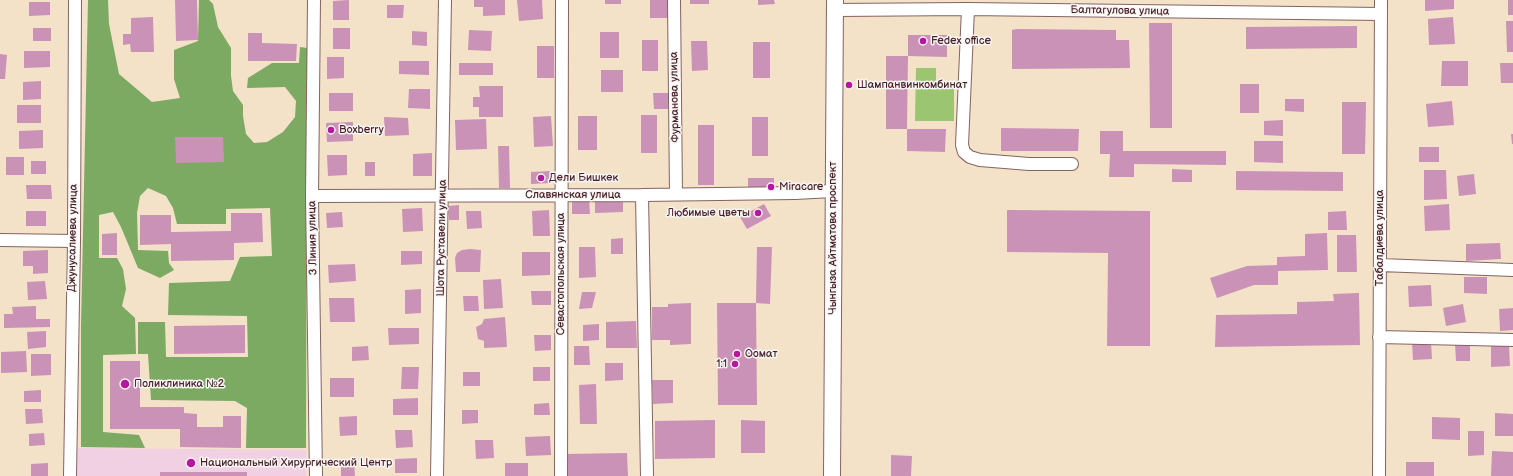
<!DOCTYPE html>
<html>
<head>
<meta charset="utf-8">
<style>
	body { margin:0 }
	canvas { display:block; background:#f3e1c8 }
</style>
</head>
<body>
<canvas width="1513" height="476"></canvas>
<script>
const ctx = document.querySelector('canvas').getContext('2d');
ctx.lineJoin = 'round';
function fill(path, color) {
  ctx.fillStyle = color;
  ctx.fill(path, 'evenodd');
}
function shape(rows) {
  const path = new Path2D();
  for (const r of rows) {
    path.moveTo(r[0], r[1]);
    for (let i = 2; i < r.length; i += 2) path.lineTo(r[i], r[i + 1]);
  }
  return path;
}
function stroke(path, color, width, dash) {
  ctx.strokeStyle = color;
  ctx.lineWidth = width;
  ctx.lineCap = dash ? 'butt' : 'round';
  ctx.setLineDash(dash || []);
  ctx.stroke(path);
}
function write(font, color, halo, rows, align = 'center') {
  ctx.font = font + ' "Balsamiq Sans",sans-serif';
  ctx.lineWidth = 3;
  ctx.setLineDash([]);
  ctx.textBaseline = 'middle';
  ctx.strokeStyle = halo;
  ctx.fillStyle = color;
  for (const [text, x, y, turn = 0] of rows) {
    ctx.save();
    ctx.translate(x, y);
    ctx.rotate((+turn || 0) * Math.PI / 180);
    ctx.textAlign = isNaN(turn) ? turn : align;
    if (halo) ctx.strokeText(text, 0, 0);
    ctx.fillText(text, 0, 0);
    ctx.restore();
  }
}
fill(shape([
	[75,448,306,450,306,476,77,476]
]), '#f1d0e3');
fill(shape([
	[916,68,936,68,936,86,954,87,954,121,915,121]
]), '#9bc571');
fill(shape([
	[88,0,108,0,109,24,119,74,152,102,180,98,174,79,174,50,198,41,199,0,209,0,213,4,218,27,231,48,231,76,233,91,243,105,243,116,246,134,254,143,267,142,283,132,295,117,296,101,285,87,247,88,248,78,272,63,299,63,300,47,307,48,306,448,246,448,247,408,235,401,151,400,148,354,138,354,138,322,165,322,166,357,248,357,247,316,168,315,169,283,230,281,240,257,272,256,270,208,226,209,226,224,177,224,173,208,166,196,148,188,140,196,137,213,138,250,168,251,169,263,174,270,160,278,138,268,121,227,113,212,99,215,99,258,117,258,123,269,126,289,122,306,135,318,136,354,103,355,103,432,139,435,145,448,81,447,81,326]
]), '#7caa63');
fill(shape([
	[175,0,197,0,198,40,176,41],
	[349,0,349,20,333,20,333,1],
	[474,0,505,0,505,15,483,16,483,7,474,7],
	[517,0,542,0,543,19,519,21],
	[605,0,621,0,621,4,605,4],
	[650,0,669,0,669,18,650,18],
	[690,0,709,0,709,4,690,4],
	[758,0,774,0,775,4,758,5],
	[1425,0,1454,0,1454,9,1425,11],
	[1508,0,1513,0,1513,15,1508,15],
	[29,2,50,2,50,15,29,16],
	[387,5,404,5,403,18,387,18],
	[153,17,154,52,131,52,130,44,123,45,123,34,131,34,131,18],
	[1453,17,1455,44,1429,45,1428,19],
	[1506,21,1513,21,1513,52,1507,52],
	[1149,23,1172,23,1172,128,1150,128],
	[1357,26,1357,48,1246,49,1246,27],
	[33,28,51,28,51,41,33,41],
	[333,28,350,28,350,49,333,49],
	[1017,29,1116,30,1116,40,1129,40,1130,68,1012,69,1012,30],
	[469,30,492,31,491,51,468,50],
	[412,31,427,32,427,46,412,45],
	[600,32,619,32,619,58,600,58],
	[248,33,262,33,262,43,297,44,296,61,248,61],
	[908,35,947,35,947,57,908,56],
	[642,40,658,40,658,71,642,71],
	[691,41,707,41,708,70,692,71],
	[753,42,770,42,770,78,753,78],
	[537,46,554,46,554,78,537,78],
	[24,51,50,51,50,67,24,68],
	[0,54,7,55,5,79,0,79],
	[886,56,908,56,907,129,946,129,945,152,907,151,907,129,886,129],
	[327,57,344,57,344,78,327,79],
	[399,61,429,61,429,75,399,74],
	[1442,61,1468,61,1468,86,1441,86],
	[459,63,493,63,493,75,459,75],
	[1500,63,1513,63,1513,83,1501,83],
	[601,70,623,70,623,92,601,92],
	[41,81,41,99,23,100,23,82],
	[1240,84,1259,84,1259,113,1240,113],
	[479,86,503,86,503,117,479,117,479,107,473,107,473,97,480,97],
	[409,89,430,89,430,109,408,108],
	[329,93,353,93,353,111,329,111],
	[653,93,668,93,668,109,654,109],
	[1285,99,1304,99,1304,112,1285,111],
	[1452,101,1454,125,1428,127,1426,104],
	[1342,102,1366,102,1365,154,1342,154],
	[17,105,41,105,41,123,17,123],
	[641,115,657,115,657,153,641,153],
	[551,116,553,146,534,147,533,117],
	[578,116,597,116,597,150,578,150],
	[384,117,408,118,409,135,385,136],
	[752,117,768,117,768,156,752,156],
	[486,119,487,149,456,150,455,120],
	[1283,120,1283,136,1264,135,1264,121],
	[353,122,353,141,327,142,326,123],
	[698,125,714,125,714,185,698,185],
	[1001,128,1079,129,1078,151,1001,151],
	[43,130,43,148,19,149,19,131],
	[1100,131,1123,131,1123,151,1226,151,1226,165,1134,164,1134,177,1109,177,1110,154,1100,154],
	[1511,134,1513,134,1513,144,1512,144],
	[175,137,223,137,224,162,176,163],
	[1254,141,1283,141,1283,163,1254,162],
	[498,146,509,146,510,188,499,188],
	[1419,147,1439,147,1439,162,1419,162],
	[432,153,432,176,413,176,413,154],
	[327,155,347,155,347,175,328,176],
	[6,157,24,157,24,175,6,175],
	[31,161,46,161,46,174,31,174],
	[365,162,375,162,375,176,365,176],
	[1172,169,1192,170,1192,182,1172,182],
	[1424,170,1446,170,1447,199,1424,200],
	[550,171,551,183,531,184,531,172],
	[1236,171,1343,172,1343,191,1236,190],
	[1474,174,1476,194,1459,196,1457,176],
	[748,178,774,178,774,190,748,190],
	[26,185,51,185,52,199,27,199],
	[589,197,590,214,572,214,572,198],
	[595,197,623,197,623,212,595,213],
	[764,204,771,216,747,229,740,217],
	[1449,204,1450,230,1425,231,1424,206],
	[459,205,459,220,449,220,448,206],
	[422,208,423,231,403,232,402,209],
	[549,210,550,236,533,236,532,211],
	[1007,210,1150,211,1150,346,1107,346,1108,253,1007,252],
	[26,211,46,211,46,226,26,226],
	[466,211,481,211,482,228,467,229],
	[1346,211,1347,230,1328,230,1328,212],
	[342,212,343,227,327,228,326,213],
	[231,213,262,213,263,242,234,243,234,260,171,261,171,244,140,245,140,215,171,215,171,232,231,231],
	[117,233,117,255,102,255,102,234],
	[1327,233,1328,270,1278,271,1278,285,1254,285,1217,298,1210,278,1247,266,1277,265,1277,257,1305,256,1305,234],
	[1337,235,1356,235,1357,272,1337,272],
	[623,238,623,254,611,254,611,239],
	[1500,243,1501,259,1466,261,1466,244],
	[579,247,595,247,596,277,579,278],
	[757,247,772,247,770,304,756,303],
	[470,249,481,250,480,272,456,272,455,258,457,253,462,250],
	[48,250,48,273,33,274,33,266,23,266,23,251],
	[401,251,422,251,422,264,401,265],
	[522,252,550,252,550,275,522,276],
	[355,264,356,281,329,283,328,265],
	[1464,277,1487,277,1487,294,1464,293],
	[501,279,503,308,484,309,483,280],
	[45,281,47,299,28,300,27,282],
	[1431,285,1432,306,1409,307,1408,286],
	[421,289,421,313,405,314,405,290],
	[531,291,551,291,551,305,532,305],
	[582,292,596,292,592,308,579,309],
	[1359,293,1360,345,1215,347,1216,315,1297,314,1297,302,1334,301,1333,294],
	[463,296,478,296,479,311,464,311],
	[329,298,354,298,355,322,330,322],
	[691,303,691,344,670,345,670,340,652,340,652,307,668,307,668,304],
	[717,303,756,303,757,405,718,405],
	[1463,304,1466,322,1446,326,1443,308],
	[36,306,36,319,50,319,50,327,4,328,4,314,13,314,12,307],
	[1513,308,1513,330,1500,331,1499,309],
	[505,317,507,347,484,348,484,341,478,339,476,327,482,324,484,319],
	[636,321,637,348,606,348,606,322],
	[599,324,599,340,583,341,583,325],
	[245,325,245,353,174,354,174,326],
	[388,328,419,328,419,344,389,345],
	[46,331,46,347,28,349,27,332],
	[534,335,551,335,551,350,535,351],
	[1412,342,1431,342,1432,359,1413,360],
	[1455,344,1470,344,1470,361,1456,361],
	[1509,344,1510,366,1491,367,1491,345],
	[368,346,369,360,352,361,352,347],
	[574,346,589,346,590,365,574,365],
	[26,351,27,372,1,373,1,352],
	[31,354,51,354,51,375,31,376],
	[110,361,140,361,140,407,184,407,184,413,197,414,197,427,223,427,223,416,241,416,241,448,180,447,180,429,110,429],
	[605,363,623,363,623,380,605,381],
	[402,367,419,367,418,389,401,389],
	[533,367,550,367,550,381,533,381],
	[463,372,480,372,480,386,463,386],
	[330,378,354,378,354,397,330,397],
	[652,380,673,380,673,403,653,404],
	[596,384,597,424,580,424,579,385],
	[41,390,41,402,24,402,24,391],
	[418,398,418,415,393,415,393,399],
	[549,403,550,415,534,415,534,404],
	[25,409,42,409,43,423,26,424],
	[462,410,478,410,478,423,462,424],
	[1495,413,1513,414,1513,436,1495,436],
	[357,416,357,435,340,436,339,417],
	[1432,417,1460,418,1460,440,1432,439],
	[715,420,715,458,655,459,655,421],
	[741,420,765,421,765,453,741,453],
	[395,430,412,430,413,447,396,448],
	[1468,431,1484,431,1484,455,1468,456],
	[44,433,45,445,29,446,29,434],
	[550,436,551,455,526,456,525,437],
	[475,440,493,440,494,458,476,459],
	[1492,451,1513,452,1513,476,1491,476],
	[627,453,628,476,564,476,564,454],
	[891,455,912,456,911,476,891,476],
	[417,458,417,473,395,473,395,459],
	[341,460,354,460,355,476,341,476],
	[1406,462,1434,462,1434,476,1406,476],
	[48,463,48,476,31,476,31,464],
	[505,463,528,463,528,476,505,476],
	[160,472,247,472,247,476,160,476]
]), '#cb92b8');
const minor = shape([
	[314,0,312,196,316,476],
	[674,0,676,194],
	[968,9,962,145,964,152,970,157,980,160,1029,164,1072,164],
	[835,10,968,9,1381,14],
	[642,195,647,476],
	[312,196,642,195,795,193,833,191],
	[0,240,74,241],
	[1380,265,1513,270],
	[1379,337,1513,340],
	[70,476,74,241,75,0],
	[437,476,445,0],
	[561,476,562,0],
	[1379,476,1381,0]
]);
const major = shape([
	[832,476,835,0]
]);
stroke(minor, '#856362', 14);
stroke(major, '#856362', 18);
stroke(minor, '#fff', 12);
stroke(major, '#fff', 16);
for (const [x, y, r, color] of [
	[923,41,4,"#b5179e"],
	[849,85,4,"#b5179e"],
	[331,130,4,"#b5179e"],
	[541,178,4,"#b5179e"],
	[771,187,4,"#b5179e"],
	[758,213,4,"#b5179e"],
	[737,354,4,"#b5179e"],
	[735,364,4,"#b5179e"],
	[125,384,5,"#b5179e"],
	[191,463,5,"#b5179e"]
]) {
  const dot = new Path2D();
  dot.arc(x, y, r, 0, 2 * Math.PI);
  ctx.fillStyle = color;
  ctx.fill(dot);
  stroke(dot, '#f6f6f2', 1.5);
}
write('11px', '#4a1f2b', '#f6f6f2', [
	["Балтагулова улица",1120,11,1],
	["Фурманова улица",675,97,-91],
	["Славянская улица",573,195],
	["Джунусалиева улица",73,238,-89],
	["3 Линия улица",313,238,-91],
	["Шота Руставели улица",442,238,-89],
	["Чынгыза Айтматова проспект",833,238,-90],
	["Табалдиева улица",1380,238,-90],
	["Севастопольская улица",561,274,-90]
]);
write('11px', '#4a1f2b', '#f6f6f2', [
	["Fedex office",931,41],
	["Шампанвинкомбинат",857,85],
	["Boxberry",339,130],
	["Дели Бишкек",549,178],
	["Miracare",779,187],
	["Любимые цветы",750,213,"right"],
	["Оомат",745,354],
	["1:1",727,364,"right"],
	["Поликлиника №2",134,384],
	["Национальный Хирургический Центр",200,463]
], 'left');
</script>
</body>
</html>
